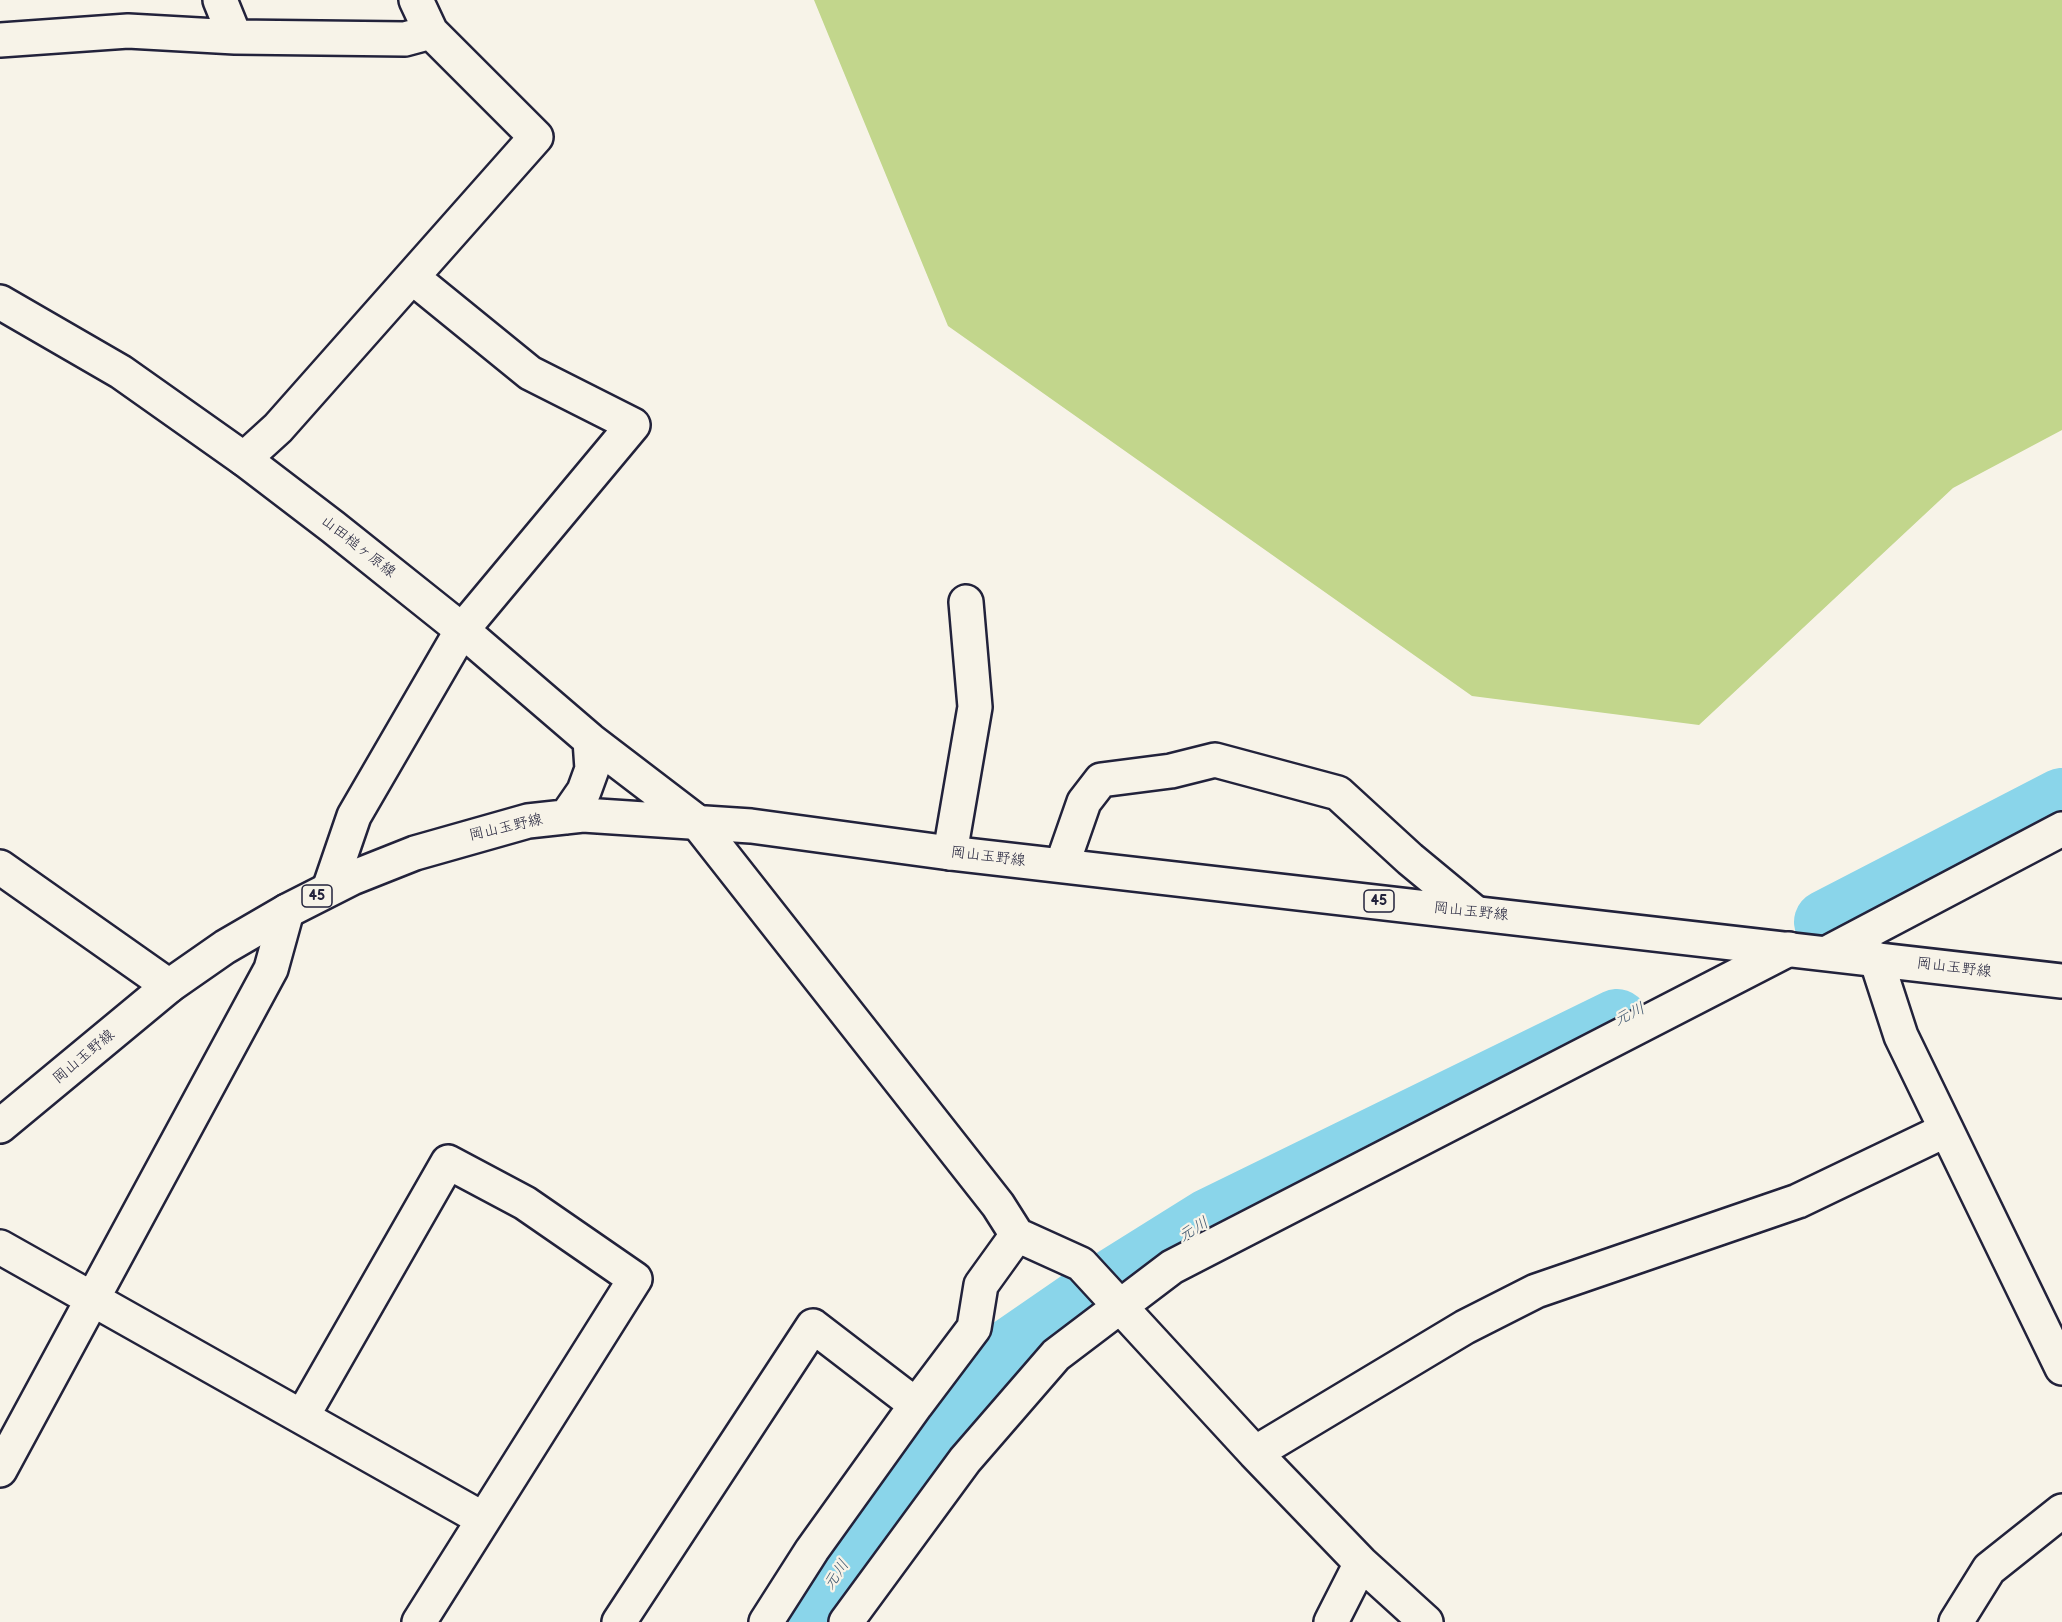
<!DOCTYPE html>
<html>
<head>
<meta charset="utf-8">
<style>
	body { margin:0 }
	canvas { display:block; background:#f7f3e8 }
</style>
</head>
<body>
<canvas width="2062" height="1622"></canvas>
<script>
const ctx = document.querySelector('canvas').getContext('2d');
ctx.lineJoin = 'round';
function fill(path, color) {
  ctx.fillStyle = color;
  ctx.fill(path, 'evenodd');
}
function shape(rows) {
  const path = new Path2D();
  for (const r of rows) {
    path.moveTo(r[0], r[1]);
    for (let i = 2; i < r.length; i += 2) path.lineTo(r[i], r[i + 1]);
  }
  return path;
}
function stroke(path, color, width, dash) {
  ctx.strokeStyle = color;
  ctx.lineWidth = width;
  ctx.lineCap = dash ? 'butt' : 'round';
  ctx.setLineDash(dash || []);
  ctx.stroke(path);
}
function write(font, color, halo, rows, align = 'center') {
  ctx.font = font + ' "Balsamiq Sans","Klee One",sans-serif';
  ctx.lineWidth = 4.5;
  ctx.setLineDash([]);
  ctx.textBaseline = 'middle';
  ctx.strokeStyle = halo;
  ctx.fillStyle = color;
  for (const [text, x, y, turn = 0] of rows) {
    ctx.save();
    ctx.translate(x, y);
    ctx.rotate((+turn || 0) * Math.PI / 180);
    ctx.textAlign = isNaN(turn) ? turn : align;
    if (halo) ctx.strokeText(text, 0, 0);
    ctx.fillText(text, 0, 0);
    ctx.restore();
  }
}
fill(shape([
	[814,0,2062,0,2062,430,1953,488,1699,725,1472,696,948,326]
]), '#c2d68c');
stroke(shape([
	[1826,922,2062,800],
	[805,1622,925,1447,1000,1357,1090,1295,1210,1220,1617,1021]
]), '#8ad5ea', 64);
const minor = shape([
	[220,0,235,37],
	[0,40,128,31,235,37,405,39,431,32],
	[244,459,278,428,536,137,431,32,416,0],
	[696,821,998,1205,1017,1235,1081,1264,1255,1453,1361,1563,1426,1622],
	[950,853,975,707,966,602],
	[1062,865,1084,802,1101,780,1171,771,1215,760,1338,793,1410,859,1474,912],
	[0,867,169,986],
	[329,889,354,816,462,630,633,425,530,373,412,277],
	[1827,953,2062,829],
	[1876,959,1901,1036,2062,1368],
	[0,1247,483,1519],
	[302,1417,448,1162,525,1203,635,1279,419,1622],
	[1255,1453,1465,1327,1536,1291,1798,1201,1946,1130],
	[0,1470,271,969,287,911],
	[619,1622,813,1326,916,1405],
	[766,1622,812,1550,916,1405,974,1328,981,1285,1017,1235],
	[846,1622,965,1460,1056,1355,1172,1267,1789,949],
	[1331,1622,1361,1563],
	[1956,1622,1989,1569,2062,1511]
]);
const major = shape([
	[0,302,121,372,244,459,333,527,462,630,590,740,696,821],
	[566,817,584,791,592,769,590,740],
	[0,1126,169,986,225,947,287,911,352,878,415,853,528,821,583,815,751,826,950,853,2062,981]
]);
stroke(minor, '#22223b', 38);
stroke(major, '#22223b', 38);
stroke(minor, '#f7f3e8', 33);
stroke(major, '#f7f3e8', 33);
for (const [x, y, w] of [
	[317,896,30],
	[1379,901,30]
]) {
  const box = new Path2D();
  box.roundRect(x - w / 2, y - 11, w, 22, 4.5);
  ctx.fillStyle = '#f7f3e8';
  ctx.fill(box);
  stroke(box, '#22223b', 1.5);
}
write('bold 14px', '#22223b', null, [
	["45",317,896],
	["45",1379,901]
]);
write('15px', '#22223b', '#f7f3e8', [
	["山田槌ヶ原線",358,547,38],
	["岡山玉野線",506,828,-13],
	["岡山玉野線",988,857,7],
	["岡山玉野線",1471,912,6],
	["岡山玉野線",1954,968,7],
	["岡山玉野線",84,1057,-40]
]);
write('italic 16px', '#415870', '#f7f3e8', [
	["元川",1630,1015,-26],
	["元川",1194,1230,-31],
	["元川",837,1575,-56]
]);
</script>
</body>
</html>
